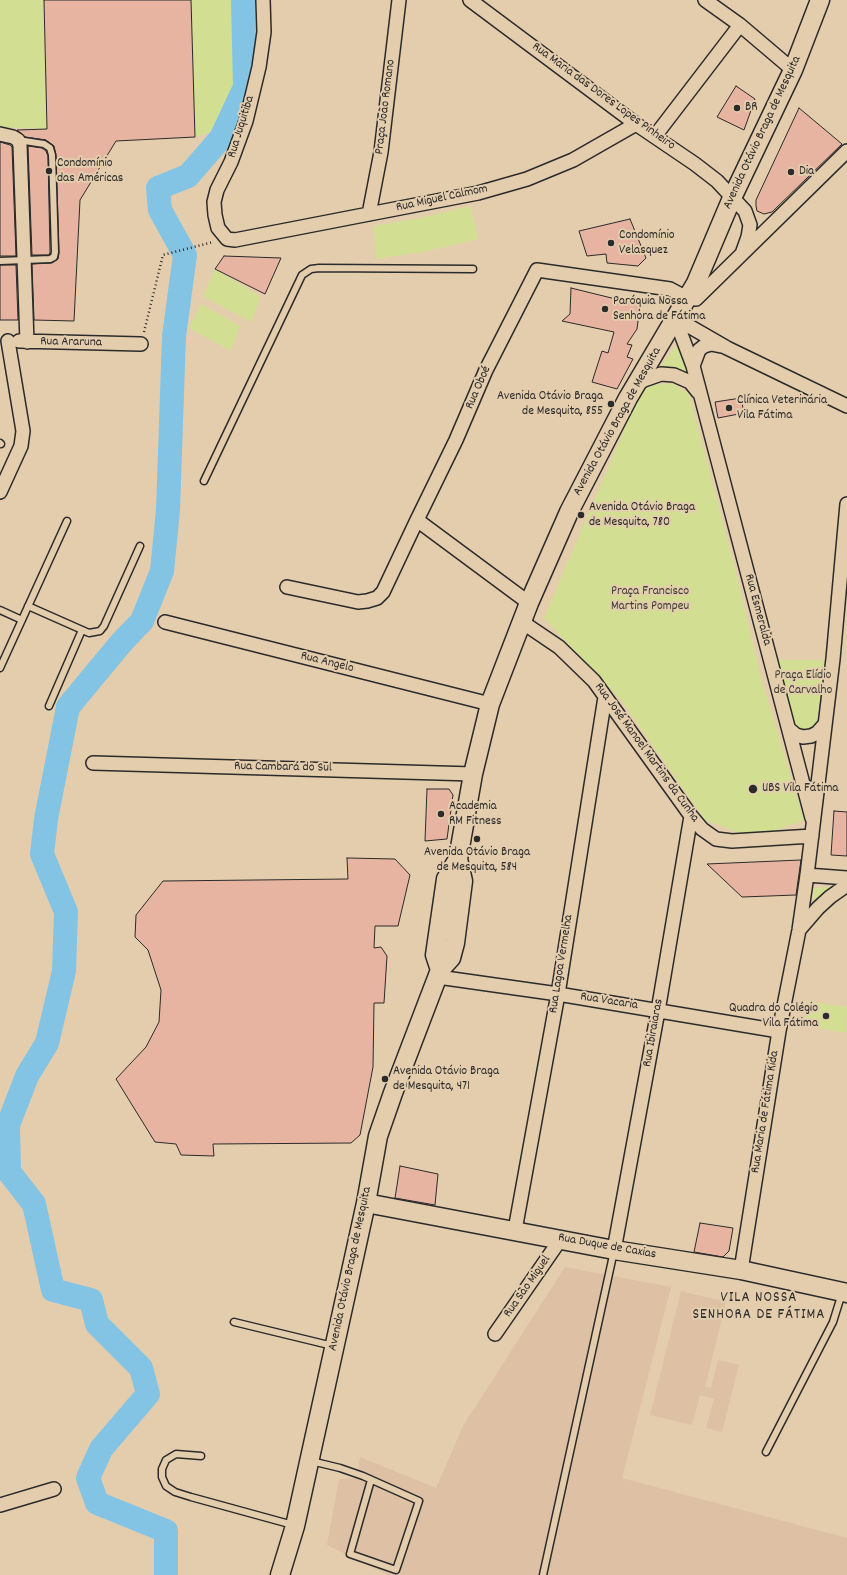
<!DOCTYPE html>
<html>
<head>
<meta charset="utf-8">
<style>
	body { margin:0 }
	canvas { display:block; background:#e4cdad }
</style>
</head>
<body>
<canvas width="847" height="1575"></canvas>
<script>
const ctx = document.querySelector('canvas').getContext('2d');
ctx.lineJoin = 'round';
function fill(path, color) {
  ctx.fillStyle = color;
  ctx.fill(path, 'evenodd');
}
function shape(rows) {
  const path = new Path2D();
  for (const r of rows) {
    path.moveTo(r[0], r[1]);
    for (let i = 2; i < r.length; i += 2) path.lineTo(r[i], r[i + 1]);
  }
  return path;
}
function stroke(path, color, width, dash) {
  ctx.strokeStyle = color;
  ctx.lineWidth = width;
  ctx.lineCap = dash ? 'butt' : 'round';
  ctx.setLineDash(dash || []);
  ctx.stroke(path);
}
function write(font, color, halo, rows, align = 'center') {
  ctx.font = font + ' Dekko,sans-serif';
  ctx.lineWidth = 4;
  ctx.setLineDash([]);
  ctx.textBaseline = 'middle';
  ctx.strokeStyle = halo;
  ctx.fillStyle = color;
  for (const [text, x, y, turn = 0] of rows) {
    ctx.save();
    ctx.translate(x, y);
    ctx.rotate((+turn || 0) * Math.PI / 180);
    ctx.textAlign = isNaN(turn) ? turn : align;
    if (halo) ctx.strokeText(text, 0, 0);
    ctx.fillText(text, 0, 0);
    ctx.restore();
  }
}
fill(shape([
	[565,1267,671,1287,622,1478,847,1538,847,1575,388,1575,327,1545,339,1479,357,1478,360,1457,436,1488,463,1426],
	[681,1291,726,1302,705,1387,711,1388,718,1360,739,1365,722,1432,706,1428,714,1399,700,1395,692,1425,650,1415]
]), '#dec0a4');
fill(shape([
	[0,0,44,0,47,129,0,127],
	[191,0,258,0,244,121,195,137],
	[470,206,478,239,428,251,377,259,373,226,420,218],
	[215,269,261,297,251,322,203,296],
	[201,304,240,326,231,351,189,328],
	[678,343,692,377,665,369,662,365],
	[672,383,689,394,735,568,761,678,804,820,774,831,739,833,705,820,621,700,544,618,643,386],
	[772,659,831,661,817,731,811,735,792,727],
	[839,887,813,906,813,888],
	[807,1001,847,1007,846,1033,803,1025]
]), '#d2df92');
stroke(shape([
	[166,1575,166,1531,97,1503,88,1478,101,1449,148,1394,141,1368,97,1324,91,1300,53,1290,34,1204,9,1172,8,1125,27,1076,47,1043,64,971,66,912,42,854,46,819,68,707,121,643,142,621,162,571,168,510,174,336,185,255,160,210,158,188,188,176,221,138,245,87,243,0]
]), '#83c4e4', 24);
const building = shape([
	[44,0,191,0,195,137,116,141,80,200,74,321,34,320,32,264,52,263,58,259,59,253,56,155,54,146,46,140,25,137,17,130,47,129,44,0],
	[736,86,755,99,744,130,717,117,736,86],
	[799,108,842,144,772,212,764,214,757,211,756,206,756,200,799,108],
	[0,142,10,145,12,147,16,256,0,256,0,142],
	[28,146,42,148,46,151,48,156,50,252,49,255,32,255,28,146],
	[630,219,646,258,638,266,607,263,606,254,587,256,579,231,630,219],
	[224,256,281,258,265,294,215,269,224,256],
	[0,265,16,265,18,320,0,320,0,265],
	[571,288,640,305,637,329,627,344,632,345,627,357,633,359,617,389,592,382,602,351,608,353,614,332,562,321,570,314,571,288],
	[741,398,744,413,718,418,715,402,741,398],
	[427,789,449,789,453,795,447,839,425,841,427,789],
	[834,811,847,812,847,856,831,855,834,811],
	[347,858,395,859,410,875,398,926,375,926,374,948,381,947,387,956,384,1003,374,1003,373,1067,360,1135,351,1143,213,1144,214,1156,181,1155,176,1144,155,1142,116,1079,146,1047,159,1022,161,990,148,950,135,937,136,915,163,881,348,879,347,858],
	[801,860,796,895,742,897,707,864,801,860],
	[400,1166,438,1174,435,1205,395,1198,400,1166],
	[700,1223,733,1228,729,1251,723,1257,694,1252,700,1223]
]);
fill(building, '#e7b4a1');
stroke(building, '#2b2b2b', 1);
const lane = shape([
	[0,261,50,259,54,257,55,252,52,155,50,148,44,144,18,140],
	[0,443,1,444],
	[204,481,302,275,311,269,319,268,473,269],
	[28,606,89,633,100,631,104,626,140,546],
	[0,610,22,620],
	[0,668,67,521],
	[49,706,82,630],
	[234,1322,333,1346],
	[766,1452,833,1322,842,1293],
	[201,1456,176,1454,166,1460,162,1469,162,1477,166,1486,175,1492,191,1497,293,1525],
	[311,1461,340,1468,363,1476,419,1501,396,1570,350,1554,371,1480],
	[543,1575,614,1251]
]);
const street = shape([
	[263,0,264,32,259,67,246,121,231,162,217,190,214,202,215,215,218,228,227,239,235,240,369,214,478,193,527,179,573,160,636,124],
	[470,0,636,124,695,164,717,181,745,211,750,225,748,237,743,251],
	[705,0,740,25,793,70],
	[0,134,13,137,18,140,20,145,27,342],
	[655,136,740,25],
	[369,214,381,152,399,0],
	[675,318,693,366,812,818],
	[675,318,727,348,847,406],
	[19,341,141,344],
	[693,366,699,350,704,346,711,344,721,346],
	[635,385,644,380,661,374,674,375,690,382,698,392],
	[0,492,21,446,23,431,8,341],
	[287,587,358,602,367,601,377,598,383,592,417,520],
	[529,603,417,520,456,440,486,370,537,270,670,289,687,298,696,299,847,151],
	[165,622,490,704],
	[522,622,559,647,594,681,691,816,702,829,716,839,732,841,812,836],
	[789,729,796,735,803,737,811,736,817,733,825,724],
	[93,763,473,774],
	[807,875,847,878],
	[799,930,818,908,830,897,847,885],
	[438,977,558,994,779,1031],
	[515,1230,558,994,605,697],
	[614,1250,658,1011,691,816],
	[741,1270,779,1031,799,930,807,875,833,659,847,504],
	[495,1334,560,1240],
	[0,1505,54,1489]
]);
const secondary = shape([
	[440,970,435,955,446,879,458,859,473,774,490,704,529,603,569,512,628,398,696,283,732,198,793,70,820,0],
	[366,1203,614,1250,741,1270,847,1293],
	[280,1575,295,1526,366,1203,378,1136,393,1093,440,970,451,958,455,943,463,881,458,859]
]);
stroke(lane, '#2b2b2b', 9);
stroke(street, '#2b2b2b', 16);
stroke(secondary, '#2b2b2b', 21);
stroke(shape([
	[144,332,163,255,213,242]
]), '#2b2b2b', 2.5, [1, 3]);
stroke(lane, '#e4cdad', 6);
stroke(street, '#e4cdad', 13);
stroke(secondary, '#e4cdad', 18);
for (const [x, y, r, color] of [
	[737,108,4,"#2b2b2b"],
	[49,171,4,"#2b2b2b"],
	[791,172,4,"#2b2b2b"],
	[611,243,4,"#2b2b2b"],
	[605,309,4,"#2b2b2b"],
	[611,404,4,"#2b2b2b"],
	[729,408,4,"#2b2b2b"],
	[581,515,4,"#2b2b2b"],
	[753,789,5,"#2b2b2b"],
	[441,814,4,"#2b2b2b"],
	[477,839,4,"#2b2b2b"],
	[826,1016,4,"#2b2b2b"],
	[385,1079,4,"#2b2b2b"]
]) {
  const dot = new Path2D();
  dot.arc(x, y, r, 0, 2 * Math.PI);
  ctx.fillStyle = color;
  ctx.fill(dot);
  stroke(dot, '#e4cdad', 1.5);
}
write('13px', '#2b2b2b', '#e4cdad', [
	["Rua Maria das Dores Lopes Pinheiro",603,97,36],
	["Praça João Romano",386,107,-83],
	["Rua Juquitiba",242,127,-73],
	["Avenida Otávio Braga de Mesquita",763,133,-65],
	["Rua Miguel Calmom",442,199,-12],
	["Rua Araruna",71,343,1],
	["Rua Oboé",479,388,-66],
	["Avenida Otávio Braga de Mesquita",618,422,-61],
	["Rua Esmeralda",757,610,75],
	["Rua Angelo",327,663,14],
	["Rua José Manoel Martins da Cunha",646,753,54],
	["Rua Cambará do Sul",283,768,1],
	["Rua Lagoa Vermelha",562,964,-81],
	["Rua Vacaria",609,1002,9],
	["Rua Ibiraiaras",654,1033,-80],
	["Rua Maria de Fátima Kida",766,1112,-81],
	["Rua Duque de Caxias",607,1247,10],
	["Avenida Otávio Braga de Mesquita",351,1269,-78],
	["Rua São Miguel",528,1287,-55]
]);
write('13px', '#2b2b2b', '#e4cdad', [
	["BR",745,108],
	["Condomínio",57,164],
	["das Américas",57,179],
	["Dia",799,172],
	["Condomínio",619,236],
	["Velasquez",619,251],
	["Paróquia Nossa",613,302],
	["Senhora de Fátima",613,317],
	["Avenida Otávio Braga",603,397,"right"],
	["de Mesquita, 855",603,412,"right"],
	["Clínica Veterinária",737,401],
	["Vila Fátima",737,416],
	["Avenida Otávio Braga",589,508],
	["de Mesquita, 780",589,523],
	["UBS Vila Fátima",762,789],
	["Academia",449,807],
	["RM Fitness",449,822],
	["Avenida Otávio Braga",477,853,"center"],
	["de Mesquita, 584",477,868,"center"],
	["Quadra do Colégio",818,1009,"right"],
	["Vila Fátima",818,1024,"right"],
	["Avenida Otávio Braga",393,1072],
	["de Mesquita, 471",393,1087]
], 'left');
write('13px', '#3c3d35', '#e4cdad', [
	["Praça Francisco",650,592],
	["Martins Pompeu",650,607],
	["Praça Elídio",803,676],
	["de Carvalho",803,691]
]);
ctx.letterSpacing = '1px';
write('15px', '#2b2b2b', '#e4cdad', [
	["VILA NOSSA",759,1299],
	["SENHORA DE FÁTIMA",759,1316]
]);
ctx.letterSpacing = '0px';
</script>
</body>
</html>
